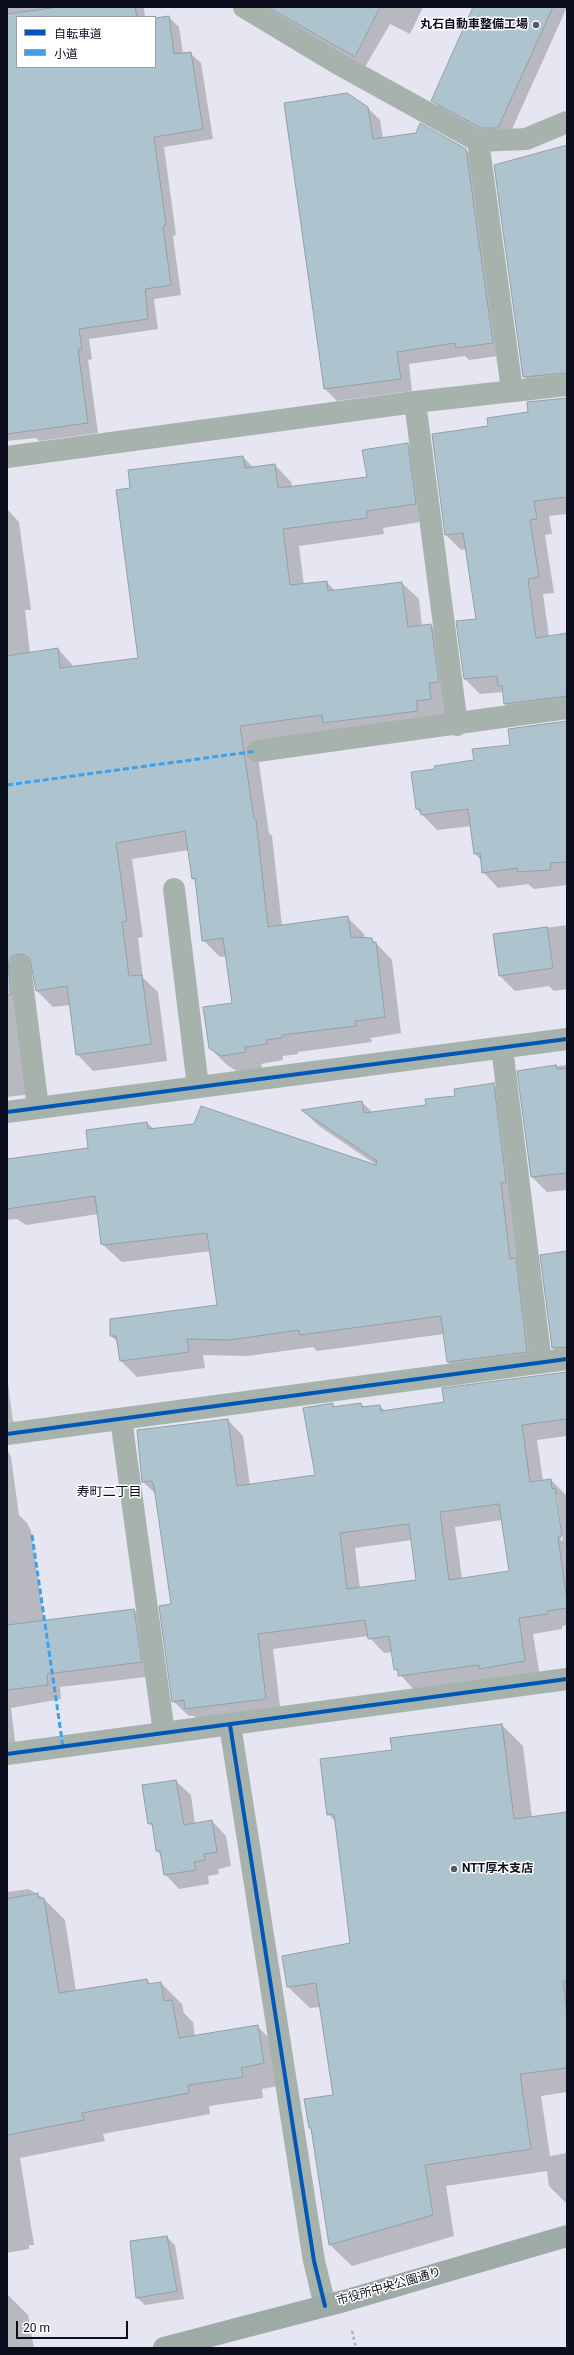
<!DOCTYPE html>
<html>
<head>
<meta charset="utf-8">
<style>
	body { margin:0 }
	#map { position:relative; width:574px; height:2355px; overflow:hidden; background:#e5e6f1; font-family:Roboto,"Noto Sans JP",sans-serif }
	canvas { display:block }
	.frame { position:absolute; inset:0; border:8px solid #0b0d1d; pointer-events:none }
	.legend { position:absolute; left:16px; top:16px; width:140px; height:52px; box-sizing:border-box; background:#fff; border:1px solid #9d9ea5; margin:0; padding:5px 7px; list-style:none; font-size:12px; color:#0b0d1d }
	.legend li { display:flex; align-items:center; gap:8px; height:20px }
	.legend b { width:20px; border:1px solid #9d9ea5 }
	.scale { position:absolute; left:16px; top:2321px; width:112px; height:18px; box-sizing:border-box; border:2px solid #0b0d1d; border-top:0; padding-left:5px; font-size:12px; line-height:14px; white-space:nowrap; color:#0b0d1d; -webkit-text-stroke:3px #fff; paint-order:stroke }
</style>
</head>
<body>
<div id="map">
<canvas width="574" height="2355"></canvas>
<div class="frame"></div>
<ul class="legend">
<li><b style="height:5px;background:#0057b8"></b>自転車道</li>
<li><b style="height:5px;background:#3ca1ea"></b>小道</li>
</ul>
<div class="scale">20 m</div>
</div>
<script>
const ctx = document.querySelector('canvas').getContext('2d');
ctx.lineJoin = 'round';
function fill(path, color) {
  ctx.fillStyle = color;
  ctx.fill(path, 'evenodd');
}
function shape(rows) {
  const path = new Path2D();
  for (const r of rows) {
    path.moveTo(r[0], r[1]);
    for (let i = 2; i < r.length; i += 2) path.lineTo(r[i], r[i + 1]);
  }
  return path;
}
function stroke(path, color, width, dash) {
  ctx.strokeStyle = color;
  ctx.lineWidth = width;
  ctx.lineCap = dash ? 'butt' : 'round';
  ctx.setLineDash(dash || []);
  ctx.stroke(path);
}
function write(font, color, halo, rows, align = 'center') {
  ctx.font = font + ' Roboto,"Noto Sans JP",sans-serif';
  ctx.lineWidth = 3;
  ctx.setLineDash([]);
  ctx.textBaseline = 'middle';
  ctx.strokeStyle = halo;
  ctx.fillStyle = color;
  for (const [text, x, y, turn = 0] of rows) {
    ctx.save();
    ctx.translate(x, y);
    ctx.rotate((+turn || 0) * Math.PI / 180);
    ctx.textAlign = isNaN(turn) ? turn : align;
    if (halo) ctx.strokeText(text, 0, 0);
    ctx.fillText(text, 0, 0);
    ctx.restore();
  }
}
fill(shape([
	[7,7,144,8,145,17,17,17,17,67,155,67,155,19,169,17,179,27,183,54,190,53,201,63,213,139,164,147,176,235,173,236,181,295,154,299,158,329,89,339,92,359,88,360,98,433,39,441,36,438,7,441],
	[261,7,423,7,410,34,390,24,365,67],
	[474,7,567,7,508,138,492,138,442,111,432,100],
	[285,104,367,107,380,120,383,138,466,150,479,162,505,355,469,360,465,356,409,364,412,391,337,401,325,389],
	[567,146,567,378,538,391,524,377],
	[567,399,567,514,549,516,552,534,545,535,554,593,543,594,549,637,567,635,567,713,521,719,505,704,504,692,480,694,465,679,477,619,466,549,461,550,446,535,489,426],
	[407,444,424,460,432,520,383,528,384,534,299,546,304,585,326,582,336,591,402,583,419,599,422,627,431,625,448,642,447,715,256,743,269,833,272,836,282,926,347,917,364,934,365,939,372,939,392,960,401,1033,371,1038,372,1042,298,1052,298,1054,283,1056,283,1060,261,1064,262,1068,238,1072,227,1065,210,1048,233,1004,227,956,220,957,203,940,196,882,193,878,189,850,132,859,143,937,138,938,143,978,158,992,167,1061,93,1071,77,1054,71,1005,53,1007,37,991,33,971,25,977,32,1094,7,1097,7,509,19,522,31,610,25,610,30,653,58,649,75,668,139,659,131,489,243,457,254,468,275,465,291,482,292,487,368,478],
	[567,722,567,885,534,889,528,884,498,888,483,872,481,860,475,854,472,826,437,830,417,809,436,770,475,761],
	[567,925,567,989,554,991,549,986,515,991,500,976,494,935],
	[567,1065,567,1190,547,1192,532,1177,519,1071],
	[493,1084,510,1101,543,1368,464,1379,448,1362,444,1334,317,1351,313,1347,247,1356,203,1355,205,1368,137,1377,121,1361,118,1342,111,1336,218,1306,211,1251,122,1262,102,1244,98,1214,26,1225,17,1219,7,1220,7,1160,89,1149,87,1131,147,1123,154,1129,378,1166,319,1126,303,1111,362,1102,373,1113,427,1106],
	[567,1252,567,1362,553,1348,541,1256],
	[567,1373,567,1436,537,1440,543,1481,551,1480,566,1495,567,1501,567,1625,562,1626,562,1629,533,1634,540,1677,415,1691,395,1669,393,1652,384,1653,368,1636,273,1649,281,1714,202,1724,194,1716,189,1716,173,1701,172,1605,156,1494,143,1482,138,1431,228,1420,243,1436,250,1485,316,1476,332,1404,336,1408,361,1404,365,1408,380,1406,385,1411,445,1403],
	[555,1495,557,1495,563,1541,561,1541],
	[502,1520,510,1572,462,1579,455,1527],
	[412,1540,417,1581,360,1589,355,1548],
	[7,1376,13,1422,7,1423],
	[7,1426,8,1451,11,1457,19,1515,27,1523,31,1531,44,1621,134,1610,148,1624,155,1676,60,1687,61,1699,11,1708,16,1749,7,1750],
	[502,1725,523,1746,532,1818,567,1813,567,2092,541,2096,550,2156,567,2153,567,2204,549,2186,547,2171,446,2186,454,2236,352,2266,330,2245,312,2130,309,2127,334,2096,321,2007,310,2008,288,1987,283,1956,351,1944,336,1822,328,1814,394,1751],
	[176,1781,191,1795,195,1824,212,1821,226,1836,231,1866,218,1869,219,1874,208,1876,209,1884,179,1889,165,1874,161,1855,157,1851,154,1828,149,1823],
	[29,1889,44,1899,65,1920,76,1991,146,1980,151,1984,161,1983,182,2004,184,2013,193,2022,195,2037,257,2026,279,2048,284,2085,262,2089,263,2098,209,2106,210,2114,103,2134,105,2141,20,2158,34,2245,29,2245,29,2249,7,2253,7,1892],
	[167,2237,175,2245,184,2299,145,2305,137,2298],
	[7,2294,28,2315,34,2348,7,2348]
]), '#0003');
const building = shape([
	[59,7,135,7,137,17,17,17,17,67,155,67,155,18,169,16,174,54,191,52,203,129,154,137,166,225,163,226,171,285,145,289,148,319,79,329,82,349,78,350,88,423,7,434,7,14,59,7],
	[268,7,380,7,355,57,268,7],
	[473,7,553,7,498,128,481,128,431,101,473,7],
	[347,93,368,107,373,139,416,133,420,123,466,149,493,343,456,348,455,343,397,352,401,379,324,389,284,103,347,93],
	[567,145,567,373,523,377,494,165,567,145],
	[567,398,567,497,534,501,537,519,530,520,539,577,528,579,536,638,567,633,567,696,504,704,502,686,498,686,497,676,464,679,456,621,476,619,463,533,445,535,432,434,488,426,487,418,528,412,527,402,567,398],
	[408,443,416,504,367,511,367,518,283,529,290,585,327,581,328,591,402,582,408,627,431,624,439,682,429,683,431,699,416,701,418,711,323,723,322,715,240,726,254,819,256,819,268,927,348,916,351,937,372,938,373,943,376,942,385,1017,355,1021,356,1026,282,1035,282,1038,266,1040,267,1044,245,1047,246,1052,221,1056,209,1048,203,1007,232,1003,223,938,202,941,195,878,192,879,185,831,116,843,127,921,122,922,129,976,142,975,151,1044,76,1055,67,986,36,991,30,959,25,955,18,954,12,956,8,962,11,995,7,995,7,656,58,648,60,668,138,658,116,490,130,488,128,470,243,456,245,468,275,464,278,488,367,477,362,450,408,443],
	[567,721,567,862,550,863,551,870,517,872,517,868,482,873,480,853,474,854,468,809,421,815,420,809,416,809,411,772,435,769,434,766,474,760,472,749,510,745,508,729,567,721],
	[547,927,553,968,499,976,493,934,547,927],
	[556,1065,557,1069,567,1068,567,1173,531,1177,517,1071,556,1065],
	[494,1083,506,1182,501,1183,510,1259,516,1258,527,1352,447,1362,441,1316,300,1335,299,1330,230,1340,187,1339,189,1352,120,1361,116,1336,110,1336,110,1319,217,1305,207,1233,104,1245,101,1244,95,1196,7,1209,7,1159,88,1148,86,1130,147,1122,148,1129,194,1124,201,1106,376,1165,377,1161,301,1110,362,1101,364,1113,426,1105,425,1099,455,1096,454,1089,494,1083],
	[567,1251,567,1347,552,1348,540,1255,567,1251],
	[567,1372,567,1419,522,1425,530,1482,551,1479,552,1489,555,1488,562,1536,558,1537,567,1601,567,1608,547,1611,548,1614,519,1618,525,1661,479,1669,479,1665,398,1676,398,1669,394,1670,389,1636,368,1639,365,1620,258,1634,266,1699,185,1709,184,1700,172,1702,159,1606,171,1604,154,1487,152,1481,142,1482,137,1430,228,1419,237,1486,315,1475,303,1408,333,1403,333,1407,361,1403,362,1407,380,1405,381,1411,444,1402,442,1388,567,1372],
	[499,1504,509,1571,449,1580,440,1512,499,1504],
	[409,1524,416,1580,347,1589,340,1533,409,1524],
	[134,1609,142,1662,47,1674,48,1685,7,1690,7,1625,134,1609],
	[502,1724,514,1819,567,1812,567,1980,563,1981,567,2015,567,2068,520,2074,531,2149,425,2165,433,2215,329,2245,311,2128,309,2128,304,2099,333,2095,316,1983,287,1987,282,1956,350,1943,334,1814,327,1815,320,1759,392,1750,390,1738,502,1724],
	[176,1780,184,1825,212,1820,217,1852,204,1854,205,1860,194,1862,196,1870,164,1875,160,1851,156,1851,152,1823,148,1824,142,1785,176,1780],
	[38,1893,38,1898,44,1898,59,1993,147,1979,148,1984,161,1982,164,2001,172,2000,179,2038,258,2025,264,2063,241,2068,243,2077,188,2085,189,2093,82,2113,84,2120,7,2135,7,1899,38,1893],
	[167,2236,177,2291,136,2298,130,2241,167,2236]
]);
fill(building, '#adc4cf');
stroke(building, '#939fa7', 1);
stroke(shape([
	[352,2331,356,2348]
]), '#a9afb0', 2.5, [3, 3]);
stroke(shape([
	[244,7,337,63,478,141,526,139,567,122],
	[478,141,512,390],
	[415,402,457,725],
	[7,457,415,402,567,385],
	[257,751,567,708],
	[174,889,198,1087],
	[20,966,38,1108],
	[502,1048,541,1362],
	[7,1112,567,1039],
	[121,1419,164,1733],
	[7,1434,567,1359],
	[230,1725,314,2261,325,2306],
	[7,1754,567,1679]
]), '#a7b2ad', 22);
stroke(shape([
	[164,2348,344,2301,567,2236]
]), '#9eaaa6', 22);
stroke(shape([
	[7,785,257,751],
	[32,1535,63,1747]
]), '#3ca1ea', 3, [6, 3]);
stroke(shape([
	[7,1112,567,1039],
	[7,1434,567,1359],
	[230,1725,314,2261,325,2306],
	[7,1754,567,1679]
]), '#0057b8', 4);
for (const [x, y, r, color] of [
	[536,25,4,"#575967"],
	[454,1869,4,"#575967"]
]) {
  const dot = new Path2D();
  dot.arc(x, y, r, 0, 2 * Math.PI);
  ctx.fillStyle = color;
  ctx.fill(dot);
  stroke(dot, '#fff', 1.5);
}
write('bold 12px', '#0b0d1d', '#fff', [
	["丸石自動車整備工場",528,25],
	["NTT厚木支店",462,1869,"left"]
], 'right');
write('12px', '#0b0d1d', '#fff', [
	["市役所中央公園通り",389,2287,-16]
]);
write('13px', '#0b0d1d', '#fff', [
	["寿町二丁目",109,1493]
]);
</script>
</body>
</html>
